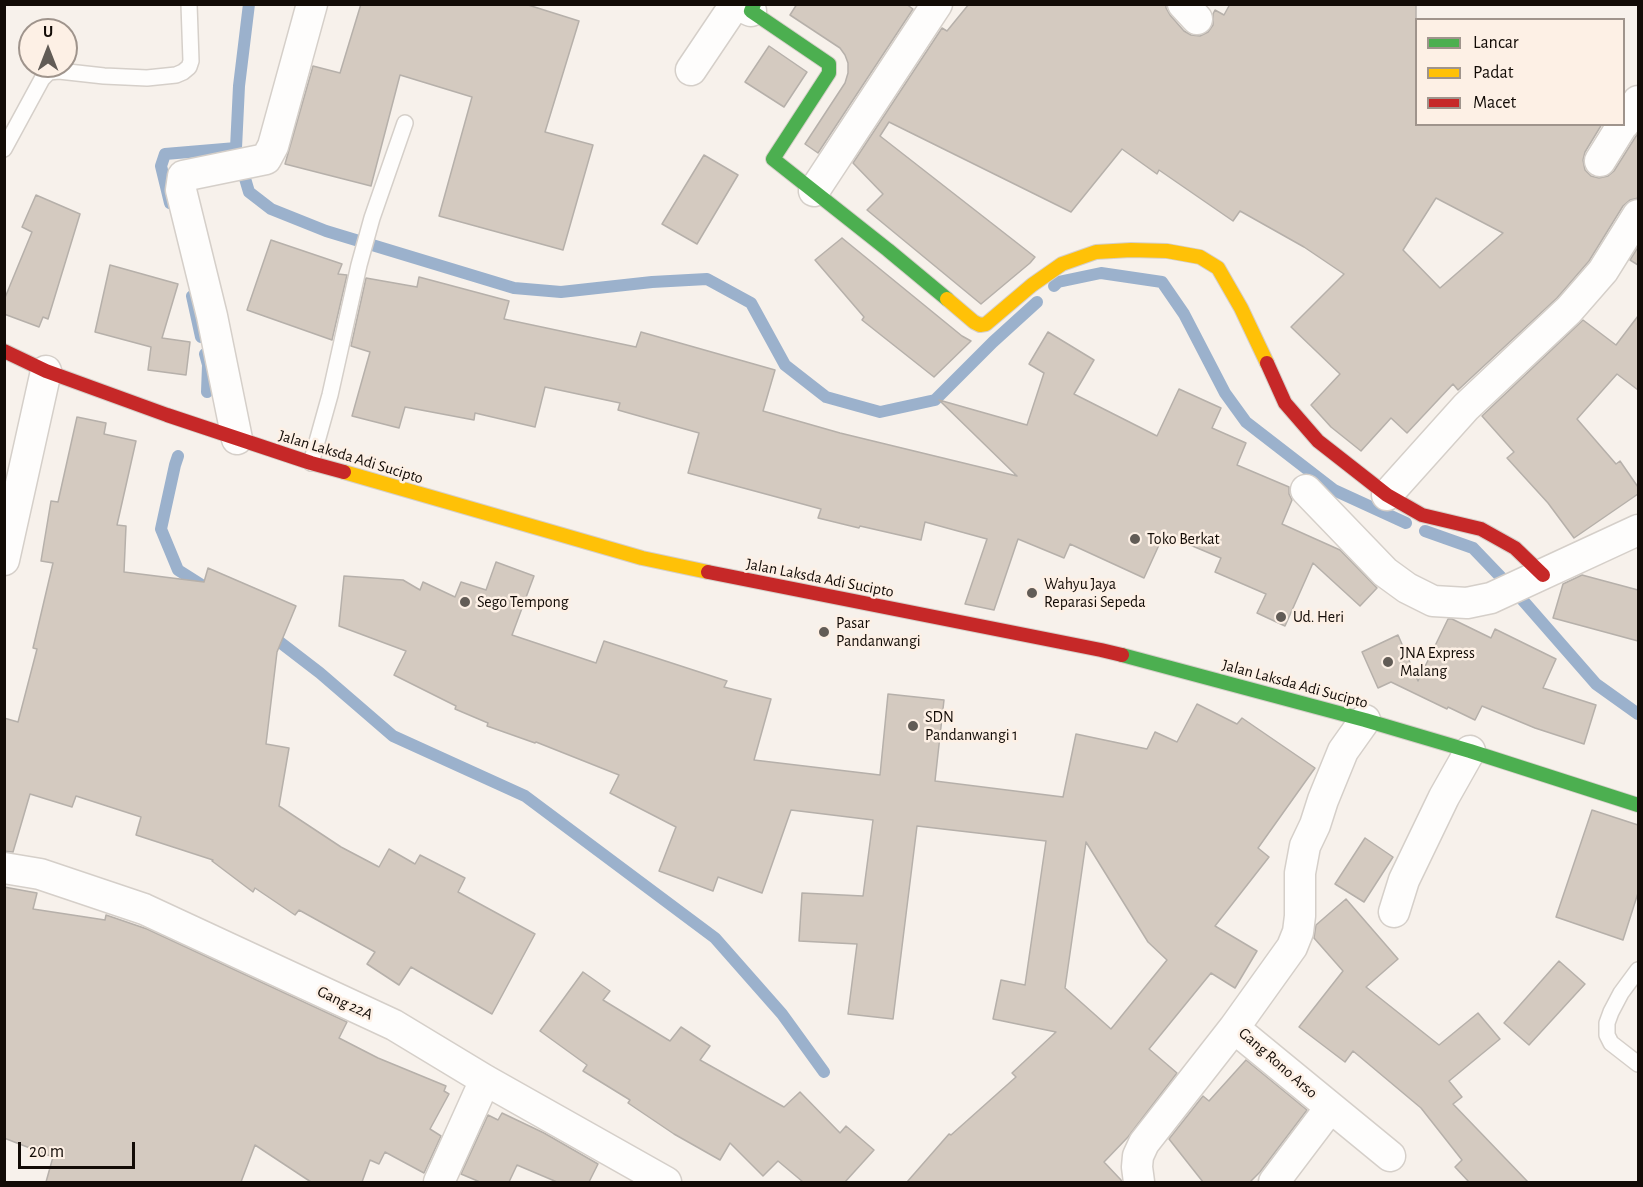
<!DOCTYPE html>
<html>
<head>
<meta charset="utf-8">
<style>
	body { margin:0 }
	#map { position:relative; width:1643px; height:1187px; overflow:hidden; background:#f7f1eb; font-family:"Alegreya Sans",sans-serif }
	canvas { display:block }
	.frame { position:absolute; inset:0; border:6px solid #120b06; pointer-events:none }
	.legend { position:absolute; left:1415px; top:18px; width:210px; height:108px; box-sizing:border-box; background:#fdf0e5; border:2px solid #9f948c; margin:0; padding:8px 10px; list-style:none; font-size:18px; color:#120b06 }
	.legend li { display:flex; align-items:center; gap:12px; height:30px }
	.legend b { width:30px; border:2px solid #9f948c }
	.north { position:absolute; left:18px; top:18px; width:60px; height:60px; box-sizing:border-box; background:#fdf0e5; border:2px solid #9f948c; border-radius:50%; rotate:0deg; font-size:16px; font-weight:700; line-height:24px; text-align:center; color:#120b06 }
	.north::after { content:''; display:block; margin:auto; width:21px; height:27px; background:#625c56; clip-path:polygon(50% 0,100% 100%,50% 72%,0 100%) }
	.scale { position:absolute; left:18px; top:1142px; width:117px; height:27px; box-sizing:border-box; border:3px solid #120b06; border-top:0; padding-left:8px; font-size:18px; line-height:21px; white-space:nowrap; color:#120b06; -webkit-text-stroke:4px #fdf0e5; paint-order:stroke }
</style>
</head>
<body>
<div id="map">
<canvas width="1643" height="1187"></canvas>
<div class="frame"></div>
<ul class="legend">
<li><b style="height:8px;background:#4caf50"></b>Lancar</li>
<li><b style="height:8px;background:#ffc107"></b>Padat</li>
<li><b style="height:8px;background:#c62828"></b>Macet</li>
</ul>
<div class="north">U</div>
<div class="scale">20 m</div>
</div>
<script>
const ctx = document.querySelector('canvas').getContext('2d');
ctx.lineJoin = 'round';
function shape(rows) {
  const path = new Path2D();
  for (const r of rows) {
    path.moveTo(r[0], r[1]);
    for (let i = 2; i < r.length; i += 2) path.lineTo(r[i], r[i + 1]);
  }
  return path;
}
function stroke(path, color, width, dash) {
  ctx.strokeStyle = color;
  ctx.lineWidth = width;
  ctx.lineCap = dash ? 'butt' : 'round';
  ctx.setLineDash(dash || []);
  ctx.stroke(path);
}
function fill(path, color) {
  ctx.fillStyle = color;
  ctx.fill(path, 'evenodd');
}
function write(font, color, halo, rows, align = 'center') {
  ctx.font = font + ' "Alegreya Sans",sans-serif';
  ctx.lineWidth = 5;
  ctx.setLineDash([]);
  ctx.textBaseline = 'middle';
  ctx.strokeStyle = halo;
  ctx.fillStyle = color;
  for (const [text, x, y, turn = 0] of rows) {
    ctx.save();
    ctx.translate(x, y);
    ctx.rotate((+turn || 0) * Math.PI / 180);
    ctx.textAlign = isNaN(turn) ? turn : align;
    if (halo) ctx.strokeText(text, 0, 0);
    ctx.fillText(text, 0, 0);
    ctx.restore();
  }
}
stroke(shape([
	[249,4,239,86,236,148,249,192,271,209,326,231,514,288,561,292,652,282,707,279,751,303,785,365,826,397,880,412,935,400,993,342,1037,302],
	[170,203,161,166,165,154,236,148],
	[1054,286,1058,282,1101,273,1162,282,1184,314,1225,393,1246,422,1334,490,1406,523],
	[192,296,201,337],
	[205,354,208,365,207,392],
	[178,456,175,465,161,529,178,570,208,589],
	[1425,531,1473,548,1519,596,1596,684,1638,714],
	[268,633,320,673,393,736,525,796,715,938,782,1014,824,1072]
]), '#9bb1cc', 12);
const building = shape([
	[361,4,525,4,579,21,545,132,593,145,563,250,439,216,472,97,400,75,371,186,285,164,313,66,340,73,361,4],
	[797,4,906,4,913,9,818,153,805,144,845,83,848,73,848,63,845,55,840,48,790,15,797,4],
	[969,4,1166,4,1166,8,1170,15,1184,31,1191,35,1200,36,1208,32,1213,25,1213,14,1215,10,1224,15,1230,4,1416,4,1416,124,1602,124,1585,152,1583,160,1585,170,1591,176,1599,178,1608,176,1614,171,1638,133,1638,198,1630,200,1623,206,1589,261,1557,298,1458,390,1453,384,1407,433,1391,418,1361,451,1331,427,1311,405,1340,374,1291,327,1344,274,1304,247,1240,211,1233,221,1159,170,1157,174,1122,149,1071,212,889,122,880,136,1035,257,1030,263,981,304,867,210,883,194,853,163,942,28,947,31,969,4],
	[1436,198,1503,233,1440,288,1403,250,1436,198],
	[769,46,807,72,784,107,745,82,769,46],
	[704,155,738,175,697,244,662,224,704,155],
	[36,195,80,214,48,319,43,317,39,327,4,314,4,300,32,232,22,227,36,195],
	[842,238,962,336,971,341,934,377,862,320,864,317,815,260,842,238],
	[271,240,342,264,338,274,347,275,332,340,247,310,271,240],
	[1638,247,1638,265,1630,260,1638,247],
	[110,265,178,284,162,338,190,342,186,375,148,370,151,347,95,332,110,265],
	[419,277,509,301,504,319,636,347,641,332,775,370,763,411,840,433,1017,476,939,400,1027,425,1044,373,1029,364,1048,332,1094,360,1074,394,1157,436,1179,389,1221,408,1212,428,1246,443,1237,465,1289,487,1289,494,1292,500,1282,524,1340,550,1377,588,1360,606,1313,563,1285,626,1257,613,1266,594,1215,572,1221,558,1164,534,1144,578,1070,544,1064,558,1018,539,994,610,965,604,987,539,925,522,921,540,860,526,859,528,818,518,821,509,688,473,699,433,618,410,620,403,545,387,535,427,475,413,474,420,405,407,399,428,352,416,370,352,351,346,366,278,417,287,419,277],
	[1638,316,1638,390,1617,374,1577,419,1616,464,1620,461,1638,487,1638,494,1574,538,1548,503,1507,458,1514,452,1482,416,1583,320,1616,345,1638,316],
	[77,417,106,423,104,434,136,441,117,525,126,526,124,572,204,582,208,568,296,606,277,652,266,744,289,748,279,806,341,847,379,867,389,849,415,864,420,855,465,878,458,892,535,934,492,1014,411,967,399,985,367,964,375,952,299,910,295,915,255,888,253,892,212,861,213,860,136,835,141,817,76,796,72,807,30,794,13,852,4,851,4,718,18,722,37,649,33,648,53,563,41,561,51,501,58,502,77,417],
	[496,562,534,576,512,635,596,663,604,641,727,681,724,687,771,699,754,760,880,775,888,694,944,700,935,781,1063,797,1076,734,1147,749,1155,732,1177,742,1197,704,1237,724,1242,718,1315,768,1258,848,1269,857,1215,926,1257,951,1235,988,1211,973,1149,1049,1177,1073,1128,1137,1104,1162,1121,1180,1122,1182,907,1182,949,1134,951,1135,1016,1077,1012,1073,1056,1032,993,1019,1001,980,1025,985,1046,841,917,826,893,1019,848,1014,857,944,799,941,802,893,863,896,873,820,791,810,762,893,718,877,713,891,659,871,676,827,610,793,619,775,536,742,535,743,487,726,488,723,455,709,456,706,394,675,406,651,339,626,344,576,403,580,420,590,423,582,455,597,461,582,486,590,496,562],
	[1086,842,1148,942,1167,960,1111,1029,1065,988,1086,842],
	[1582,575,1638,590,1638,641,1553,618,1563,584,1582,575],
	[1448,619,1452,619,1491,638,1495,629,1556,659,1543,688,1596,705,1584,744,1535,728,1482,706,1475,720,1448,707,1447,709,1391,682,1378,688,1362,652,1398,635,1418,681,1448,619],
	[1592,810,1638,825,1638,893,1623,940,1556,917,1592,810],
	[1365,838,1393,857,1364,902,1335,884,1365,838],
	[4,887,37,893,33,909,105,920,106,915,147,929,347,1022,339,1038,378,1058,446,1086,444,1091,449,1094,430,1129,441,1136,424,1173,385,1152,379,1164,370,1160,362,1182,311,1182,255,1145,241,1182,46,1182,53,1157,4,1138,4,887],
	[1346,899,1398,959,1366,987,1439,1045,1478,1013,1500,1039,1449,1081,1462,1097,1453,1104,1528,1182,1469,1182,1455,1167,1462,1160,1421,1108,1353,1051,1345,1062,1299,1027,1343,971,1314,938,1316,925,1346,899],
	[1559,961,1585,984,1529,1045,1504,1023,1559,961],
	[583,972,610,991,603,1000,670,1041,681,1027,710,1046,700,1060,784,1107,800,1092,840,1133,846,1126,874,1150,845,1182,803,1182,778,1161,763,1176,730,1143,720,1160,674,1134,628,1103,630,1100,583,1071,587,1065,540,1031,583,972],
	[1246,1060,1307,1110,1260,1172,1250,1182,1203,1182,1169,1139,1203,1096,1209,1101,1246,1060],
	[502,1113,544,1133,598,1164,589,1182,557,1182,517,1165,509,1182,480,1182,461,1174,488,1115,498,1120,502,1113]
]);
fill(building, '#d4cac0');
stroke(building, '#b6b0aa', 1.5);
const lane = shape([
	[4,149,42,79,49,72,59,71,104,76,147,78,176,75,183,72,189,67,191,61,189,4],
	[311,463,330,395,359,265,372,218,405,123],
	[1638,970,1621,993,1611,1012,1607,1023,1607,1035,1611,1043,1638,1064]
]);
const street = shape([
	[1183,4,1197,19],
	[691,70,732,9,740,6,751,11],
	[1624,124,1638,101],
	[1600,161,1623,124],
	[814,191,937,4],
	[237,439,212,316,181,190,183,176,266,159,273,146,312,4],
	[1306,490,1385,572,1407,588,1433,601,1467,603,1491,598,1638,530],
	[1387,495,1466,407,1569,310,1603,271,1638,215],
	[4,560,46,371],
	[1365,720,1343,751,1323,800,1315,825,1305,846,1300,873,1300,916,1298,932,1292,947,1234,1028,1390,1156],
	[4,868,40,874,144,909,394,1025,485,1080,666,1182],
	[1394,912,1404,880,1444,797,1470,751],
	[439,1182,485,1080],
	[1139,1182,1137,1167,1138,1156,1144,1143,1234,1028],
	[1274,1182,1330,1108]
]);
const fast = shape([
	[754,4,751,11,829,64,829,73,773,159,888,250,947,299],
	[1122,655,1365,720,1470,751,1638,805]
]);
const slow = shape([
	[947,299,974,322,980,325,986,324,1032,285,1062,264,1096,252,1131,250,1167,251,1200,257,1218,268,1241,308,1267,363],
	[344,472,642,558,708,572]
]);
const jam = shape([
	[4,351,46,371,167,415,311,463,344,472],
	[1267,363,1285,403,1318,441,1387,495,1422,515,1481,529,1515,548,1543,575],
	[708,572,1101,650,1122,655]
]);
stroke(lane, '#d5cfc9', 18);
stroke(street, '#d5cfc9', 33);
stroke(fast, '#d5cfc9', 16);
stroke(slow, '#d5cfc9', 16);
stroke(jam, '#d5cfc9', 16);
stroke(lane, '#fefdfc', 15);
stroke(street, '#fefdfc', 30);
stroke(fast, '#4caf50', 14);
stroke(slow, '#ffc107', 14);
stroke(jam, '#c62828', 14);
for (const [x, y, r, color] of [
	[1135,539,6,"#625c56"],
	[1032,593,6,"#625c56"],
	[465,602,6,"#625c56"],
	[1281,617,6,"#625c56"],
	[824,632,6,"#625c56"],
	[1388,662,6,"#625c56"],
	[913,726,6,"#625c56"]
]) {
  const dot = new Path2D();
  dot.arc(x, y, r, 0, 2 * Math.PI);
  ctx.fillStyle = color;
  ctx.fill(dot);
  stroke(dot, '#fdf0e5', 2);
}
write('16px', '#120b06', '#fdf0e5', [
	["Jalan Laksda Adi Sucipto",351,457,17],
	["Jalan Laksda Adi Sucipto",820,578,11],
	["Jalan Laksda Adi Sucipto",1295,684,15],
	["Gang 22A",345,1003,25],
	["Gang Rono Arso",1278,1063,41]
]);
write('16px', '#120b06', '#fdf0e5', [
	["Toko Berkat",1147,539],
	["Wahyu Jaya",1044,584],
	["Reparasi Sepeda",1044,602],
	["Sego Tempong",477,602],
	["Ud. Heri",1293,617],
	["Pasar",836,623],
	["Pandanwangi",836,641],
	["JNA Express",1400,653],
	["Malang",1400,671],
	["SDN",925,717],
	["Pandanwangi 1",925,735]
], 'left');
</script>
</body>
</html>
